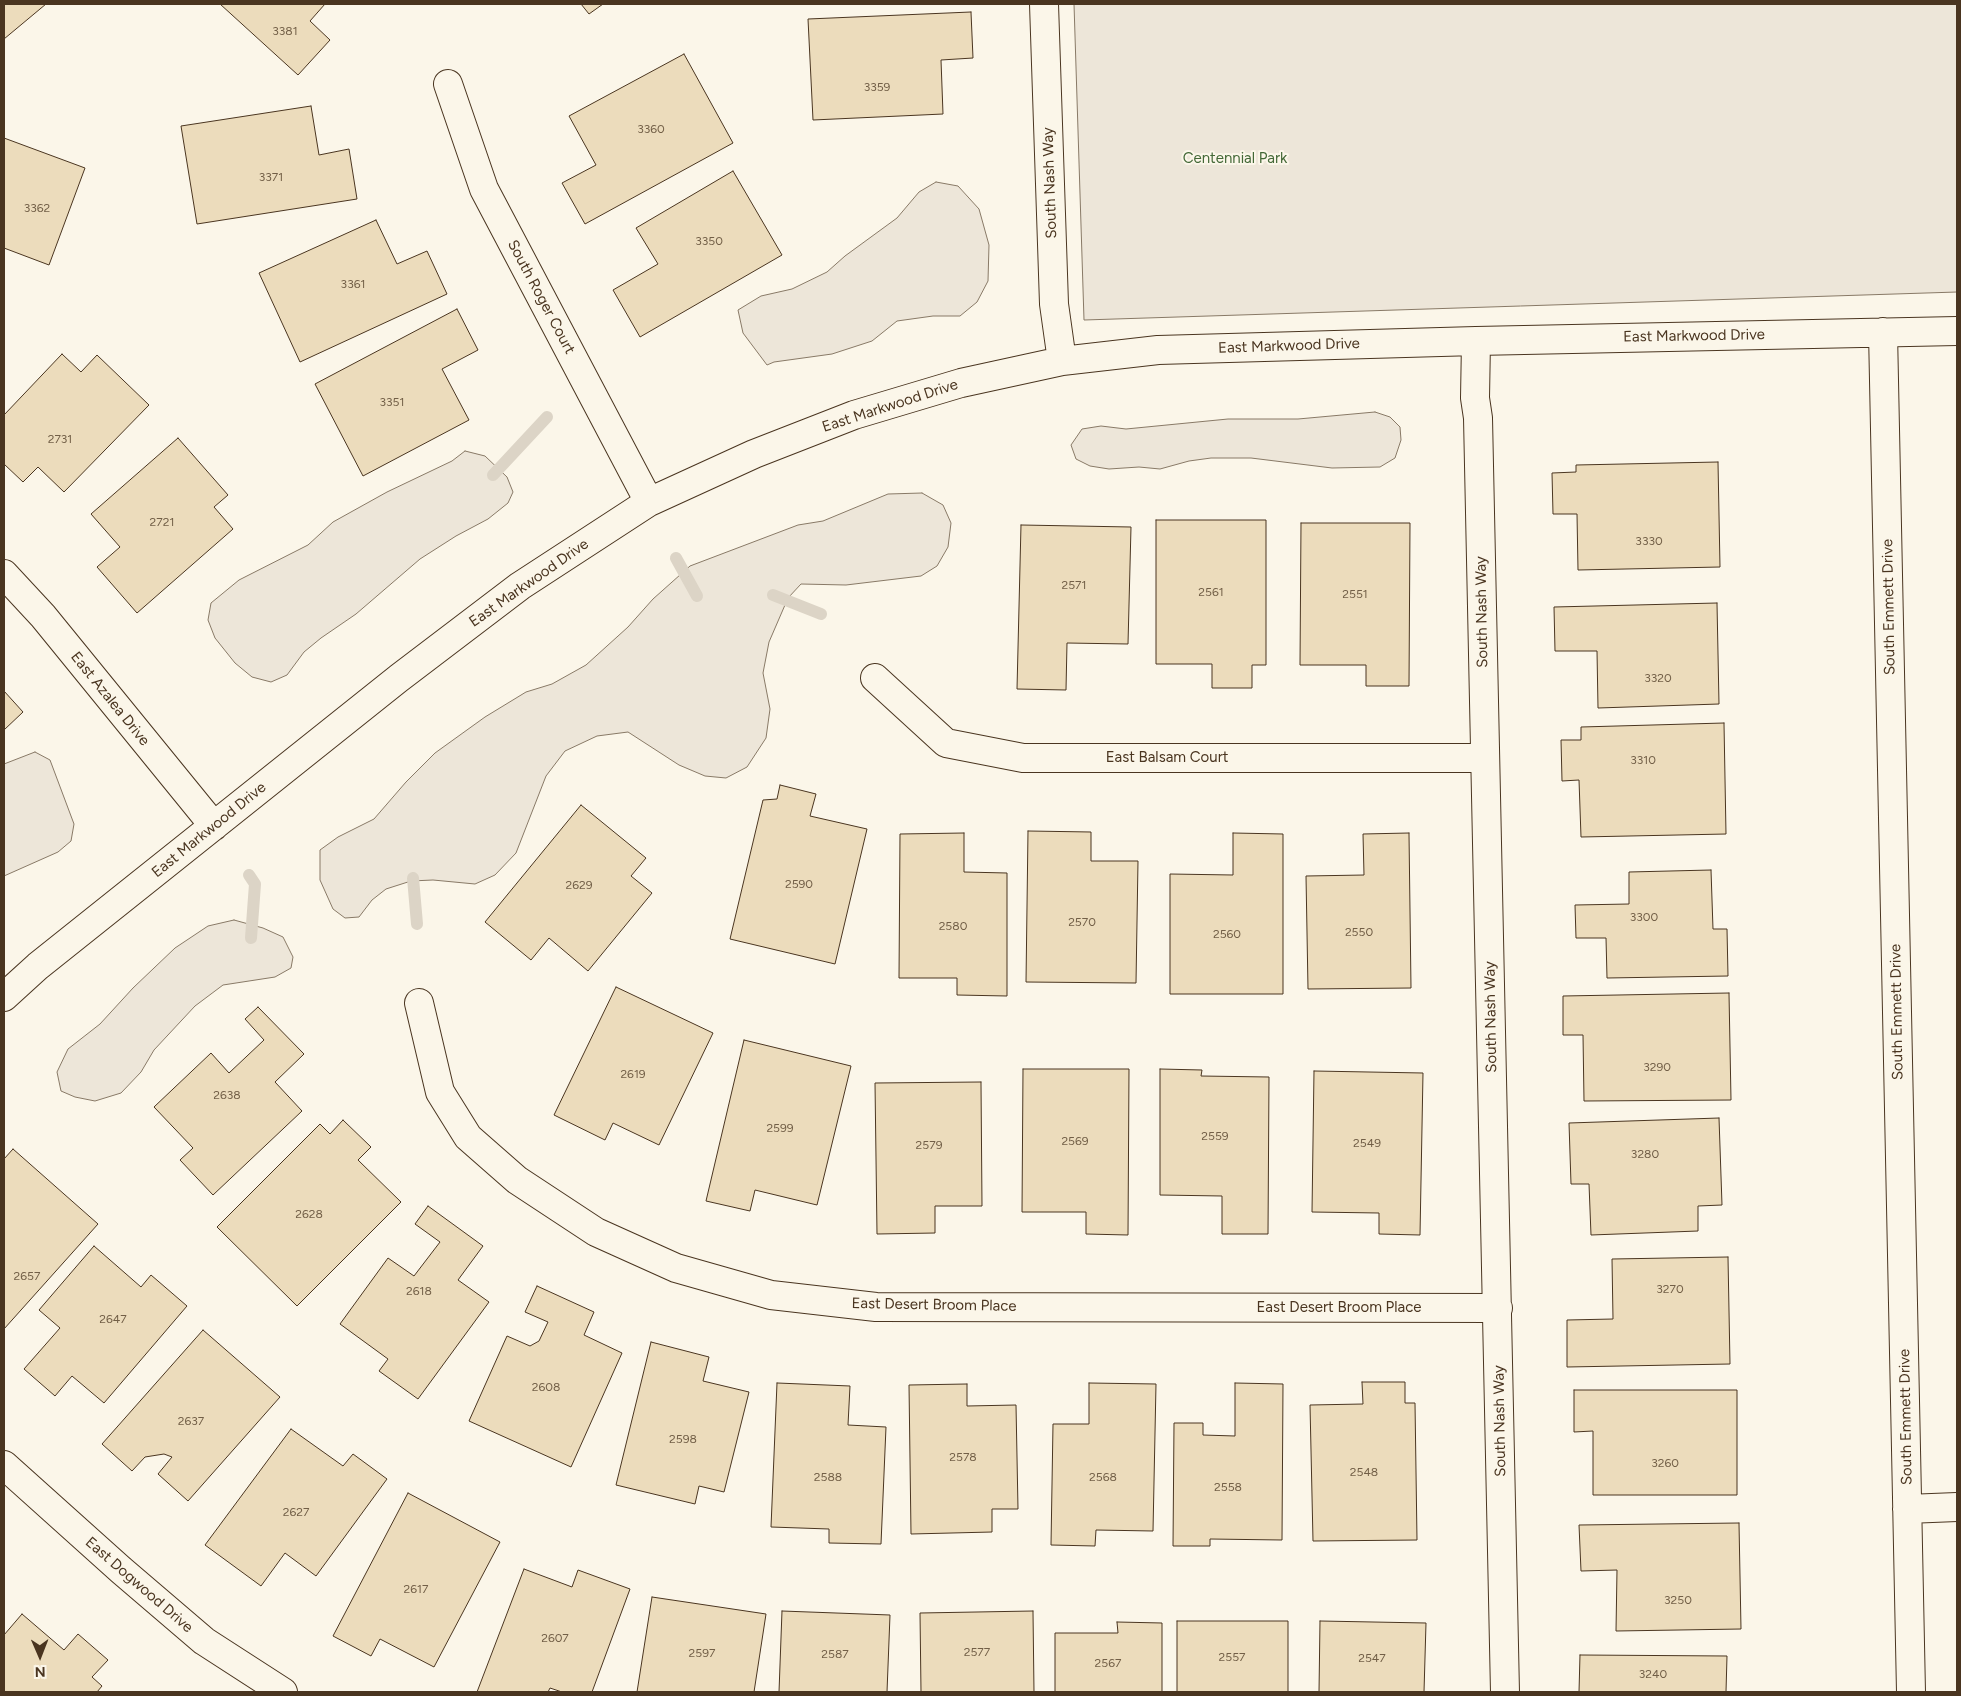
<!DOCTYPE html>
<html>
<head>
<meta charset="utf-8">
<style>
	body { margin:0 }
	#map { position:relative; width:1961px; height:1696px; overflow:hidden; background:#fbf6e9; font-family:Figtree,sans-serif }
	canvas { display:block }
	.frame { position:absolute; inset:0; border:5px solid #4a3520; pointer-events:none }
	.north { position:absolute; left:15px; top:1631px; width:50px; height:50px; -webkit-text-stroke:4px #fbf6e9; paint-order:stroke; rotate:179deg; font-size:14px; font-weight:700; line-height:20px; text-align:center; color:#4a3520 }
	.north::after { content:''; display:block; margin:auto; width:18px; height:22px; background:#4a3520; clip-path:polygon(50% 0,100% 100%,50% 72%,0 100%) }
</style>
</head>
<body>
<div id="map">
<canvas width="1961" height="1696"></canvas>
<div class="frame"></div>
<div class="north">N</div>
</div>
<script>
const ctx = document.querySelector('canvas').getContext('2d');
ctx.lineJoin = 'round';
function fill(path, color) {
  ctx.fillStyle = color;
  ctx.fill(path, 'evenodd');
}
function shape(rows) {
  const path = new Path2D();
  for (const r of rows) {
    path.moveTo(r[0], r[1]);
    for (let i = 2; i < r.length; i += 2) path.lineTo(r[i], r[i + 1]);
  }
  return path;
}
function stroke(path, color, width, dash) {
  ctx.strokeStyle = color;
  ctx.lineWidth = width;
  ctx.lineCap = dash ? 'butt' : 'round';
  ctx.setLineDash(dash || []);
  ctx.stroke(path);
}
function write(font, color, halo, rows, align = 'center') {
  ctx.font = font + ' Figtree,sans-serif';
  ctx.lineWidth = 4;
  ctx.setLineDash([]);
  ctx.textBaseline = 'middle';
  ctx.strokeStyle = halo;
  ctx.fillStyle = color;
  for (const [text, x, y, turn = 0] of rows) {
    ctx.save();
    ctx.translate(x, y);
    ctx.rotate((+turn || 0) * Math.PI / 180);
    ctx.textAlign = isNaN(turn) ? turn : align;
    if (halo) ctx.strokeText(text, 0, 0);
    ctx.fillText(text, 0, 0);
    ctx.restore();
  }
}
const green = shape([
	[1074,4,1957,4,1957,292,1084,320,1074,4],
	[936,182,958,186,979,209,989,245,988,281,977,302,960,316,933,316,897,321,872,341,832,354,774,362,767,365,743,333,738,310,761,296,792,289,827,272,845,256,897,218,919,192,936,182],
	[1375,412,1390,417,1400,427,1401,440,1395,458,1380,467,1332,468,1251,458,1211,458,1189,461,1160,469,1139,467,1109,469,1090,466,1076,459,1071,445,1082,429,1101,426,1126,429,1228,419,1298,419,1375,412],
	[465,451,485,456,507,477,513,492,508,503,488,519,456,536,420,559,356,614,321,638,304,652,287,675,271,682,252,677,235,663,215,638,208,620,211,603,239,580,308,545,333,522,387,492,452,461,465,451],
	[922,493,943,505,951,523,948,547,937,566,921,576,846,585,801,584,788,598,769,642,763,673,770,709,766,738,747,767,726,778,705,776,679,765,628,732,597,736,565,751,546,776,516,853,495,875,475,884,433,880,411,881,386,889,372,900,359,917,345,918,333,909,320,880,320,850,338,837,374,819,406,782,435,753,485,717,526,692,552,684,586,665,628,627,653,599,690,566,798,525,823,521,888,494,922,493],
	[35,752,50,760,74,824,71,841,58,852,4,876,4,764,35,752],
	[234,920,263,928,283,937,293,957,291,968,275,977,223,985,195,1006,154,1050,141,1072,121,1093,95,1101,75,1097,61,1091,57,1072,68,1049,100,1024,133,988,175,948,208,926,234,920]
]);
fill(green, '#ede6d9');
stroke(green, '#887966', 1);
stroke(shape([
	[493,475,547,417],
	[676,558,697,596],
	[773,595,821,614],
	[249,875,255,884,251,938],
	[413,878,417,924]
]), '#dcd4c6', 12);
const building = shape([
	[4,4,46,4,4,39,4,4],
	[220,4,325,4,310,21,330,40,298,75,220,4],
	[581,4,603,4,589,14,581,4],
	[971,12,973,58,941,60,943,114,813,120,808,19,971,12],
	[684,54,733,143,585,224,562,183,596,165,569,116,684,54],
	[311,106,319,155,349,149,357,199,197,224,181,126,311,106],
	[4,138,85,168,49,265,4,248,4,138],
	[733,171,782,255,640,337,613,290,658,264,636,228,733,171],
	[376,220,397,264,427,251,447,294,300,362,259,273,376,220],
	[457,309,478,350,442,369,469,420,363,476,315,384,457,309],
	[62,354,81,372,97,355,149,405,64,492,38,467,23,482,4,464,4,415,62,354],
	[178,438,228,495,214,507,233,529,137,613,97,567,120,547,91,514,178,438],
	[1718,462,1720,567,1578,570,1577,514,1553,514,1552,473,1576,472,1576,465,1718,462],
	[1156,520,1266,520,1266,665,1252,665,1252,688,1212,688,1212,664,1156,664,1156,520],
	[1301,523,1410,523,1409,686,1366,686,1366,665,1300,665,1301,523],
	[1021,525,1131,527,1128,644,1067,643,1066,690,1017,689,1021,525],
	[1717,603,1719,704,1598,708,1597,651,1555,651,1554,607,1717,603],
	[4,691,23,712,4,730,4,691],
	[1724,723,1726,834,1581,837,1579,780,1562,781,1561,740,1581,740,1581,727,1724,723],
	[780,785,816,794,810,816,867,829,835,964,730,939,763,800,777,799,780,785],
	[581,805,646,858,631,876,652,893,588,971,549,938,531,960,485,922,581,805],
	[1028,831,1091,832,1091,861,1138,861,1136,983,1026,982,1028,831],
	[964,833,964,872,1007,873,1007,996,957,995,957,978,899,978,900,834,964,833],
	[1233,833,1283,834,1283,994,1170,994,1170,874,1233,875,1233,833],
	[1409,833,1411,988,1308,989,1306,876,1364,875,1363,834,1409,833],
	[1711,870,1713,929,1727,929,1728,976,1607,978,1606,938,1576,938,1575,905,1629,904,1629,872,1711,870],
	[616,987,713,1033,659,1145,613,1123,605,1140,554,1115,616,987],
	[1729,993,1731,1100,1584,1101,1583,1035,1563,1035,1563,996,1729,993],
	[258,1007,304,1054,275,1082,302,1111,213,1195,180,1160,193,1148,154,1107,211,1053,229,1073,264,1040,245,1019,258,1007],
	[744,1040,851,1066,817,1205,755,1190,750,1211,706,1201,744,1040],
	[1023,1069,1129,1069,1128,1235,1086,1234,1086,1212,1022,1212,1023,1069],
	[1160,1069,1202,1070,1201,1076,1269,1077,1268,1234,1222,1234,1222,1196,1160,1195,1160,1069],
	[1314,1071,1423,1073,1420,1235,1379,1234,1379,1213,1312,1212,1314,1071],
	[981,1082,982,1206,935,1206,935,1233,877,1234,875,1083,981,1082],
	[1719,1118,1722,1205,1698,1206,1698,1231,1591,1235,1589,1184,1571,1184,1569,1123,1719,1118],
	[343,1120,371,1147,358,1160,401,1202,297,1306,217,1227,320,1124,330,1134,343,1120],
	[13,1149,98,1224,4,1329,4,1159,13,1149],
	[428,1206,483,1246,458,1280,489,1302,418,1399,379,1371,388,1359,340,1324,388,1258,414,1276,440,1242,415,1224,428,1206],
	[94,1246,141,1287,151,1275,187,1306,104,1403,72,1376,55,1396,24,1369,60,1328,39,1310,94,1246],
	[1728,1257,1730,1364,1567,1367,1567,1320,1613,1319,1612,1259,1728,1257],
	[537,1286,594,1312,584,1335,622,1353,571,1467,469,1421,507,1336,530,1346,539,1341,548,1322,525,1312,537,1286],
	[203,1330,280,1397,188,1501,158,1474,172,1457,164,1454,145,1457,132,1471,102,1444,203,1330],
	[651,1342,709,1357,703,1381,749,1392,724,1492,699,1486,695,1504,616,1485,651,1342],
	[1362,1382,1405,1382,1405,1403,1415,1403,1417,1540,1313,1541,1310,1405,1363,1404,1362,1382],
	[777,1383,850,1386,848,1425,886,1427,881,1544,829,1543,829,1529,771,1527,777,1383],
	[1089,1383,1156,1384,1153,1531,1096,1530,1095,1546,1051,1545,1053,1424,1089,1424,1089,1383],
	[1235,1383,1283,1384,1282,1540,1210,1539,1210,1546,1173,1546,1174,1423,1203,1423,1203,1435,1235,1436,1235,1383],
	[967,1384,967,1406,1016,1405,1018,1509,992,1509,992,1532,911,1534,909,1385,967,1384],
	[1574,1390,1737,1390,1737,1495,1593,1495,1593,1431,1574,1432,1574,1390],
	[291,1429,343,1466,353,1454,387,1479,316,1576,285,1553,261,1586,205,1545,291,1429],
	[408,1493,500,1542,434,1667,380,1639,371,1656,333,1636,408,1493],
	[1739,1523,1741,1629,1616,1631,1617,1570,1581,1571,1579,1525,1739,1523],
	[524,1569,572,1587,578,1570,630,1589,592,1692,562,1692,550,1688,548,1692,477,1692,524,1569],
	[652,1597,766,1614,754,1692,637,1692,652,1597],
	[782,1611,890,1615,887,1692,779,1692,782,1611],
	[1033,1611,1034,1692,921,1692,920,1613,1033,1611],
	[22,1614,64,1650,78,1634,108,1660,92,1677,102,1686,97,1692,4,1692,4,1635,22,1614],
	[1177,1621,1288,1621,1288,1692,1177,1692,1177,1621],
	[1320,1621,1426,1623,1424,1692,1319,1692,1320,1621],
	[1117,1622,1162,1623,1162,1692,1055,1692,1055,1633,1118,1633,1117,1622],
	[1580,1655,1727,1656,1726,1692,1579,1692,1580,1655]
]);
fill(building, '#ecdcbc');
stroke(building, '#4a3520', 1);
const street = shape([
	[1044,4,1054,304,1062,361],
	[448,84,484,189,649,502],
	[1883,332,1911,1692],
	[1476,341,1475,398,1478,418,1505,1692],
	[4,574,43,616,214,826],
	[875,678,946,743,1023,758,1484,758],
	[4,997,38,966,399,678,520,586,649,502,754,454,854,415,961,383,1062,361,1158,350,1476,341,1957,331],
	[419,1003,440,1092,468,1137,517,1180,596,1232,676,1268,771,1295,876,1307,1498,1308],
	[4,1465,121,1570,204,1641,283,1692],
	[1907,1509,1957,1507]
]);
stroke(street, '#4a3520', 30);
stroke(street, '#fbf6e9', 28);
write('12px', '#725f47', null, [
	["3381",285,31],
	["3359",877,87],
	["3360",651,129],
	["3371",271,177],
	["3362",37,208],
	["3350",709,241],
	["3361",353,284],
	["3351",392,402],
	["2731",60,439],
	["2721",162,522],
	["3330",1649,541],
	["2571",1074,585],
	["2561",1211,592],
	["2551",1355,594],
	["3320",1658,678],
	["3310",1643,760],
	["2590",799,884],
	["2629",579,885],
	["3300",1644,917],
	["2570",1082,922],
	["2580",953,926],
	["2550",1359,932],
	["2560",1227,934],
	["3290",1657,1067],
	["2619",633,1074],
	["2638",227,1095],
	["2599",780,1128],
	["2559",1215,1136],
	["2569",1075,1141],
	["2549",1367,1143],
	["2579",929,1145],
	["3280",1645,1154],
	["2628",309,1214],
	["2657",27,1276],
	["3270",1670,1289],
	["2618",419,1291],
	["2647",113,1319],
	["2608",546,1387],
	["2637",191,1421],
	["2598",683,1439],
	["2578",963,1457],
	["3260",1665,1463],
	["2548",1364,1472],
	["2588",828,1477],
	["2568",1103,1477],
	["2558",1228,1487],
	["2627",296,1512],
	["2617",416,1589],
	["3250",1678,1600],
	["2607",555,1638],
	["2577",977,1652],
	["2597",702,1653],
	["2587",835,1654],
	["2557",1232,1657],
	["2547",1372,1658],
	["2567",1108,1663],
	["3240",1653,1674]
]);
write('15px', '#436837', '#fbf6e9', [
	["Centennial Park",1235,159]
]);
write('15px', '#4a3520', '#fbf6e9', [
	["South Nash Way",1050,183,-92],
	["South Roger Court",541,297,62],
	["East Markwood Drive",1694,336,-1],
	["East Markwood Drive",1289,346,-2],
	["East Markwood Drive",890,406,-18],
	["East Markwood Drive",529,583,-35],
	["South Emmett Drive",1889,607,-91],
	["South Nash Way",1482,612,-91],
	["East Azalea Drive",110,699,51],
	["East Balsam Court",1167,758],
	["East Markwood Drive",209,830,-39],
	["South Emmett Drive",1897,1012,-91],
	["South Nash Way",1491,1017,-91],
	["East Desert Broom Place",934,1305,1],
	["East Desert Broom Place",1339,1308],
	["South Emmett Drive",1906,1417,-91],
	["South Nash Way",1500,1421,-91],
	["East Dogwood Drive",139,1585,41]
]);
</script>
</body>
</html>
